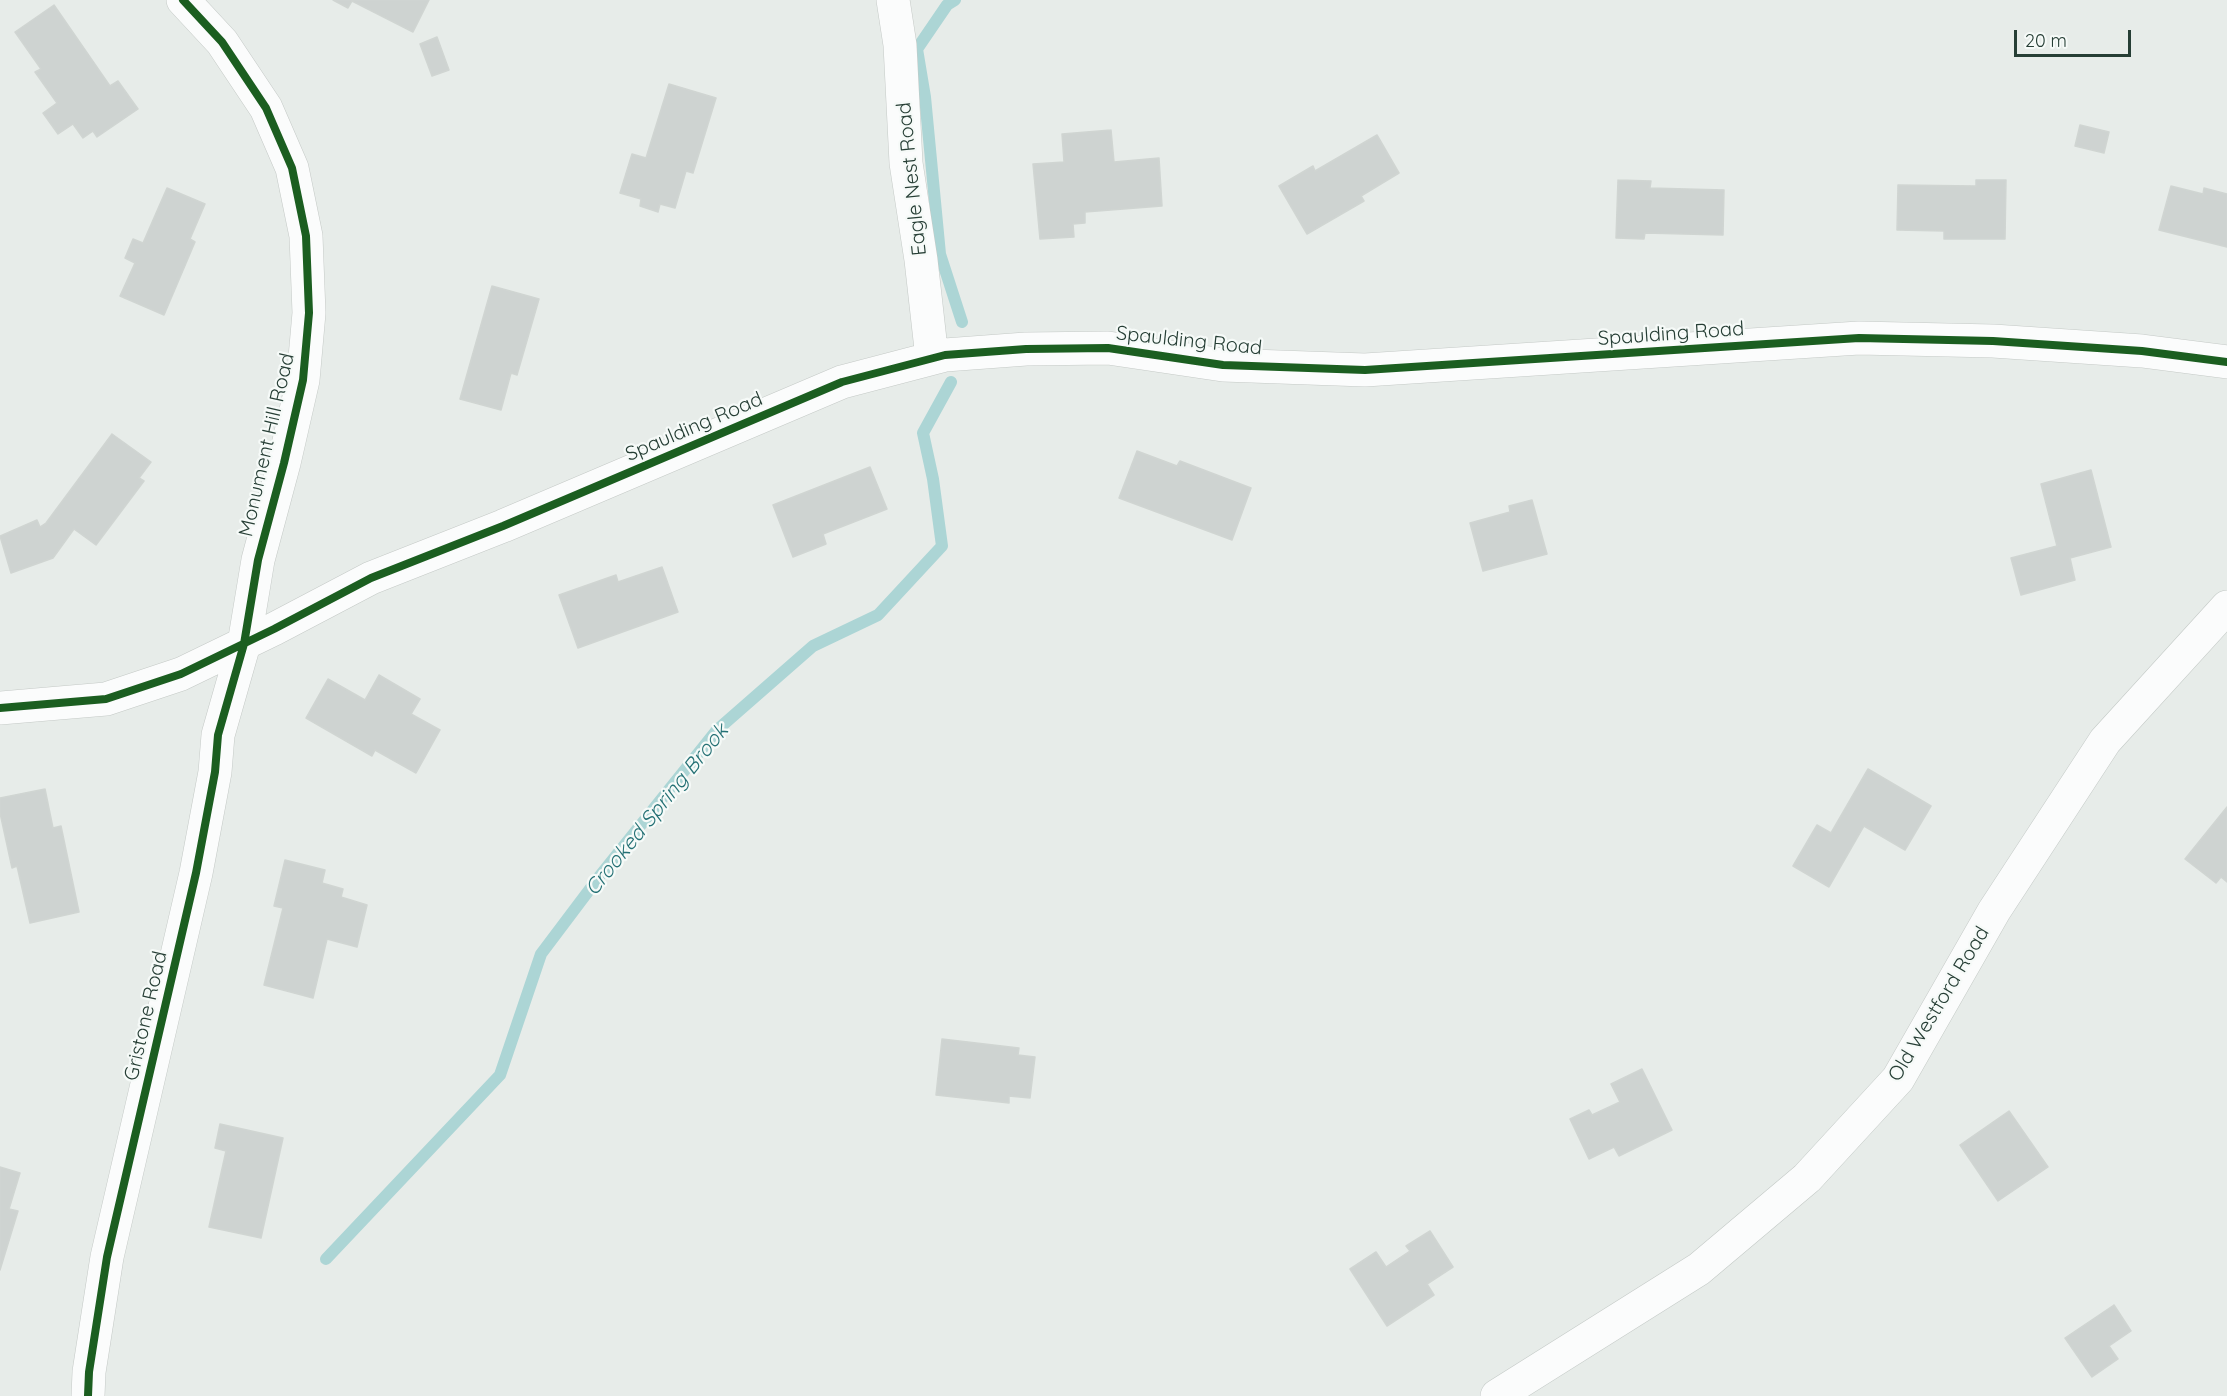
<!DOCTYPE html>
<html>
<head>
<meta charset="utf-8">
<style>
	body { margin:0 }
	#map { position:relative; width:2227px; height:1396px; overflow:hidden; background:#e7ece9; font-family:Quicksand,sans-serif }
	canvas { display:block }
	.scale { position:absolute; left:2014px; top:30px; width:117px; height:27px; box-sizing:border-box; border:3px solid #263e35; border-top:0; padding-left:8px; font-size:18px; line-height:21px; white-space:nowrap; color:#263e35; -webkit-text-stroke:4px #f6faf8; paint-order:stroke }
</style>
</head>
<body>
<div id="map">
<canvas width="2227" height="1396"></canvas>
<div class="scale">20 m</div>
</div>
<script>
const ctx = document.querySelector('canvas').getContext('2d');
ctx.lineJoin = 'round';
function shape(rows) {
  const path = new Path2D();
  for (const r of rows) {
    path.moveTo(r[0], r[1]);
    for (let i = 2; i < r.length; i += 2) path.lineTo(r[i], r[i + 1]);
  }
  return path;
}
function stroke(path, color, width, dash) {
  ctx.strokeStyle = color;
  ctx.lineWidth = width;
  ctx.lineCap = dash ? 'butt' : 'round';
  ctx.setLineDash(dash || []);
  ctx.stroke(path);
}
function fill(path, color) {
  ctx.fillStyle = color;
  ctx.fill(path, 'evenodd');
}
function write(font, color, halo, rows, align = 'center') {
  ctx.font = font + ' Quicksand,sans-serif';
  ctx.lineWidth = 4.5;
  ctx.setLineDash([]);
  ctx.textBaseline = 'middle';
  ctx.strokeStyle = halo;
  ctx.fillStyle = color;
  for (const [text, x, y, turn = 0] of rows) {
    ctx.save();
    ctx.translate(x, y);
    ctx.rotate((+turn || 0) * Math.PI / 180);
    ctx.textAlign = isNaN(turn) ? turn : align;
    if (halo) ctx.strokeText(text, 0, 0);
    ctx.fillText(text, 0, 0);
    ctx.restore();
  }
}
stroke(shape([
	[955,0,947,5,917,49,925,97,940,254,962,322],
	[326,1259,500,1075,541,954,599,877,717,730,813,646,878,615,942,546,933,479,923,433,951,382]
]), '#acd5d5', 12);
const building = shape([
	[333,0,429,0,413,32,352,1,348,8,333,0],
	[54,5,110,86,118,81,138,109,97,137,93,131,83,138,73,124,58,134,43,113,57,103,35,72,41,69,15,32,54,5],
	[437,37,449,70,432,76,420,44,437,37],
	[669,84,716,98,693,173,686,171,675,208,660,204,658,212,640,206,641,199,620,193,632,154,646,158,669,84],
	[2080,125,2109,132,2104,153,2075,146,2080,125],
	[1111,130,1114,162,1159,158,1162,206,1085,212,1085,223,1073,224,1074,237,1040,239,1033,164,1064,162,1062,134,1111,130],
	[1377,135,1399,173,1361,196,1364,201,1307,234,1279,186,1313,166,1315,171,1377,135],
	[1618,180,1651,181,1650,188,1724,190,1723,235,1645,233,1644,239,1616,238,1618,180],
	[1976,180,2006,180,2005,239,1944,239,1944,231,1897,230,1898,185,1976,186,1976,180],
	[2171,186,2203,194,2204,188,2227,194,2227,247,2159,230,2171,186],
	[167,188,205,204,190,239,195,242,164,315,120,296,135,263,125,258,133,239,143,243,167,188],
	[492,286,539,299,517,375,511,373,501,410,460,399,492,286],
	[112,434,151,462,139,478,144,481,96,545,74,529,53,558,11,573,0,536,37,520,40,527,46,523,112,434],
	[1137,451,1177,466,1180,461,1251,488,1232,540,1119,498,1137,451],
	[870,467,887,509,823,534,826,544,793,557,773,505,870,467],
	[2091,470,2111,547,2070,558,2075,580,2021,595,2011,558,2057,546,2041,484,2091,470],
	[1532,500,1547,554,1483,571,1470,523,1510,512,1509,506,1532,500],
	[662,567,678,612,578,648,559,595,616,575,618,582,662,567],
	[379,675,420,699,411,714,440,730,416,773,375,750,372,756,306,718,328,679,365,700,379,675],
	[1868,769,1931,806,1905,850,1864,826,1829,887,1793,866,1817,825,1831,833,1868,769],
	[45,789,53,828,61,826,79,912,30,923,17,866,12,868,0,813,0,798,45,789],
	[2227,807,2227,882,2221,877,2216,883,2185,859,2227,807],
	[285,860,325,870,322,883,343,889,341,897,367,905,357,947,327,939,313,998,264,985,283,908,274,906,285,860],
	[942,1039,1019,1048,1018,1055,1035,1057,1030,1098,1009,1096,1009,1103,936,1095,942,1039],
	[1642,1069,1672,1130,1619,1156,1614,1147,1589,1159,1570,1119,1589,1110,1592,1115,1620,1102,1611,1084,1642,1069],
	[2009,1111,2048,1167,1998,1201,1960,1145,2009,1111],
	[220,1124,283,1138,261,1238,209,1227,226,1151,215,1148,220,1124],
	[0,1167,20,1173,9,1209,18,1211,0,1270,0,1167],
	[1430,1231,1453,1267,1427,1284,1434,1295,1387,1326,1350,1269,1376,1252,1386,1267,1410,1251,1406,1246,1430,1231],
	[2114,1305,2131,1331,2109,1346,2118,1359,2092,1377,2065,1338,2114,1305]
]);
fill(building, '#ced3d1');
stroke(building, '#d0d5d2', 1.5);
const minor = shape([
	[893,0,900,45,906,163,921,260,932,358],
	[0,708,106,699,181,674,274,629,371,578,503,526,842,382,945,355,1026,349,1108,348,1223,365,1365,370,1859,338,1993,341,2142,351,2227,362],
	[88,1396,89,1372,107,1257,196,873,215,772,218,735,244,644,258,560,284,463,303,380,309,313,306,236,292,168,266,108,222,42,183,0]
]);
const secondary = shape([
	[1497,1396,1699,1269,1807,1178,1898,1079,1994,911,2105,741,2227,607]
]);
stroke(minor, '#c4c9c6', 34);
stroke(secondary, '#c3c9c6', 34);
stroke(minor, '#fbfcfc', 33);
stroke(secondary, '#fbfcfc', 33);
stroke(shape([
	[0,708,106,699,181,674,274,629,371,578,503,526,842,382,945,355,1026,349,1108,348,1223,365,1365,370,1859,338,1993,341,2142,351,2227,362],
	[88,1396,89,1372,107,1257,196,873,215,772,218,735,244,644,258,560,284,463,303,380,309,313,306,236,292,168,266,108,222,42,183,0]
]), '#1b5e20', 8);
write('20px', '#263e35', '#f6faf8', [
	["Eagle Nest Road",912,179,-96],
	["Spaulding Road",1671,334,-4],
	["Spaulding Road",1189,341,6],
	["Spaulding Road",694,427,-23],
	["Monument Hill Road",267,445,-77],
	["Old Westford Road",1939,1004,-59],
	["Gristone Road",146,1016,-77]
]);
write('italic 21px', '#257175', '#f6faf8', [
	["Crooked Spring Brook",657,810,-51]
]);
</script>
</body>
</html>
